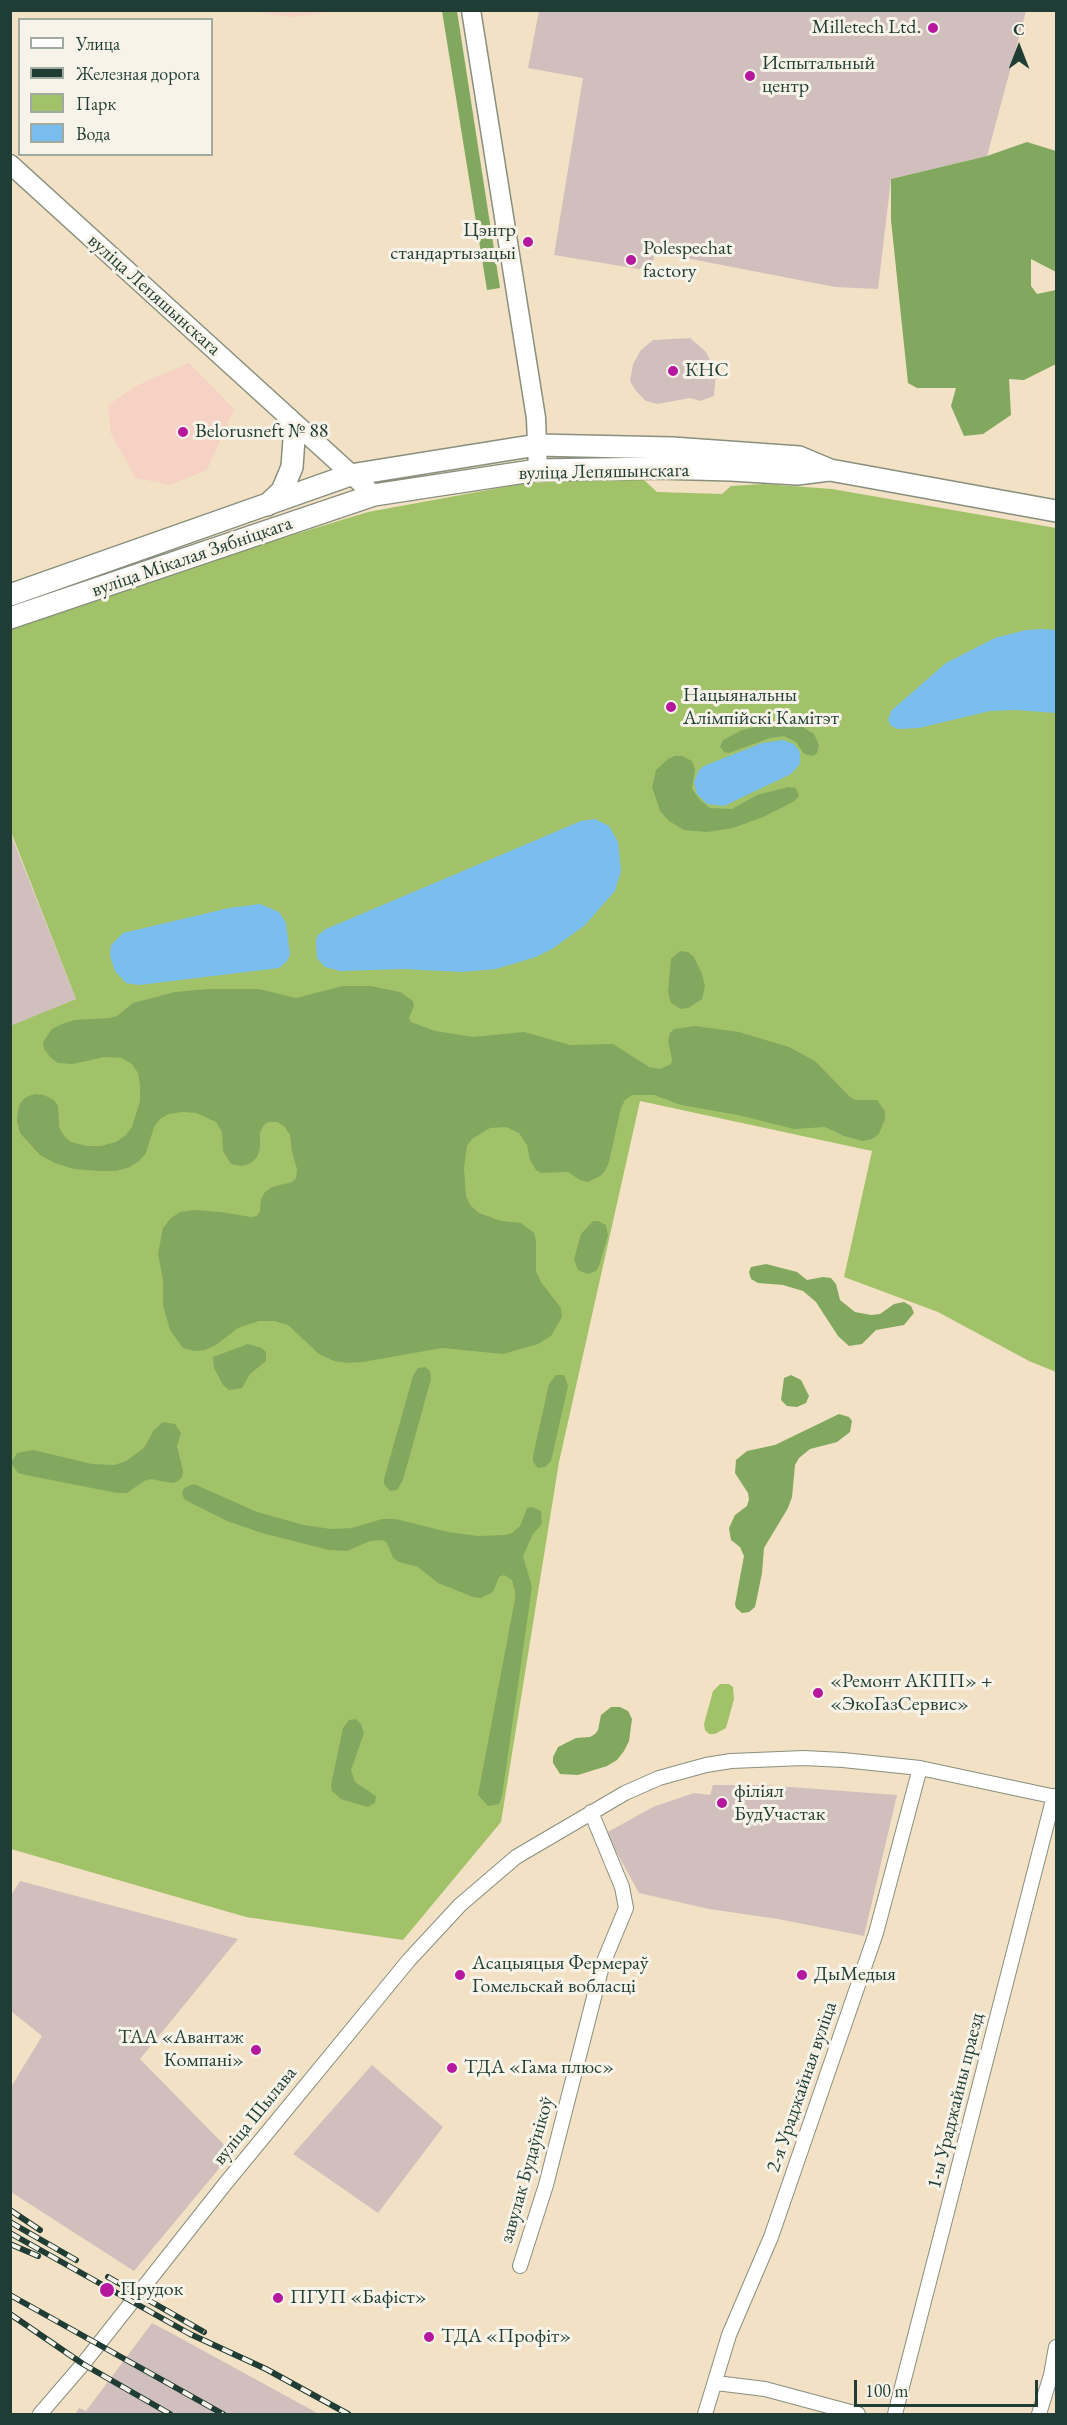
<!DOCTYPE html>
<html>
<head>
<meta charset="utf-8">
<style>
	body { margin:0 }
	#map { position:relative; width:1067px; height:2425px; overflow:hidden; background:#f2e1c5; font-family:"EB Garamond",serif }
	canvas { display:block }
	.frame { position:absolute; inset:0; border:12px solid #1f3d34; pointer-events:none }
	.legend { position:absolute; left:18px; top:18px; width:195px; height:138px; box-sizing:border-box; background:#f7f3e8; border:2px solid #a1aaa0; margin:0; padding:8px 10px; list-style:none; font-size:18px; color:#1f3d34 }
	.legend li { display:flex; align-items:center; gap:12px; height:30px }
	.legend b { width:30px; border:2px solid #a1aaa0 }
	.north { position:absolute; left:989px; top:18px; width:60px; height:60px; -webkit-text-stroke:4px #f7f3e8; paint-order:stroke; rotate:0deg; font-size:16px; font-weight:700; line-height:24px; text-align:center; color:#1f3d34 }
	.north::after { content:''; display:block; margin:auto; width:21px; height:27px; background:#1f3d34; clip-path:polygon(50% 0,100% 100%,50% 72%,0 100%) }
	.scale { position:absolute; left:854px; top:2380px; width:184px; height:27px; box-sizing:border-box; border:3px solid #1f3d34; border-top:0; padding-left:8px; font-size:18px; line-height:21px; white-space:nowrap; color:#1f3d34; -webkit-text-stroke:4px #f7f3e8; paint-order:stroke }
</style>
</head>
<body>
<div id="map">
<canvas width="1067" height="2425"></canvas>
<div class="frame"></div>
<ul class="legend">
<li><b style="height:8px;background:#fff"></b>Улица</li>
<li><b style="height:8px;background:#1f3d34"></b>Железная дорога</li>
<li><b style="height:16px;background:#a2c26a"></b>Парк</li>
<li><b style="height:16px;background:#79bcee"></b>Вода</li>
</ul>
<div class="north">С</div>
<div class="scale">100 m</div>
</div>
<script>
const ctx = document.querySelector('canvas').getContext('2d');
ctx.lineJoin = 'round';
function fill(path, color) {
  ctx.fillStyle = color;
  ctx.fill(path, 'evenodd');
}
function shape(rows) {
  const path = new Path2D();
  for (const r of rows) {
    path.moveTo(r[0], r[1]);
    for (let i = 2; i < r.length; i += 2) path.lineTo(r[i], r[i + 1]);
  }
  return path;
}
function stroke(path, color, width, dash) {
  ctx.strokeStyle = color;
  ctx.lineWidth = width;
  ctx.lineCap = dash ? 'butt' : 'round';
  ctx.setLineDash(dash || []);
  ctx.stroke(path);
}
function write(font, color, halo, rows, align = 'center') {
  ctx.font = font + ' "EB Garamond",serif';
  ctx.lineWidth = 6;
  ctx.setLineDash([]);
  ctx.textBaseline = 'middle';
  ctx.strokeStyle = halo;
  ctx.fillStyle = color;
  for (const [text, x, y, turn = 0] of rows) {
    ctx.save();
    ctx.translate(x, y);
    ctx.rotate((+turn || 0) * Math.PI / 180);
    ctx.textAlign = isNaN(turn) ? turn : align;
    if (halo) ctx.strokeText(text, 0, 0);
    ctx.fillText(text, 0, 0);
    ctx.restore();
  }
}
fill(shape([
	[248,11,341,11,290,17],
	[189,363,234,409,207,470,170,485,136,478,111,434,108,405,138,385]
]), '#f5d2c3');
fill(shape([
	[539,11,1026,11,987,156,891,179,878,289,835,287,655,252,651,271,554,255,583,78,528,68],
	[690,338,706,352,716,372,714,396,700,401,690,398,657,404,646,401,636,391,630,381,633,364,641,350,653,340],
	[10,832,76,999,11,1026,10,1026],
	[713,1785,764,1785,897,1795,864,1936,778,1919,709,1909,639,1893,606,1833,653,1807,694,1793,710,1795],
	[20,1881,238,1939,140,2059,232,2153,134,2271,11,2192,11,2087,42,2036,11,2011,11,1895],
	[372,2065,443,2127,378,2213,293,2154],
	[152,2323,171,2333,319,2414,75,2414,79,2408,86,2411]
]), '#d1bfbd');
fill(shape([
	[602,477,644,480,657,492,722,494,731,486,765,484,832,489,1056,528,1056,1372,1029,1361,938,1312,844,1277,872,1151,640,1101,559,1462,501,1822,403,1940,246,1917,11,1849,10,1026,76,999,11,832,11,628,240,551,368,512,521,484],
	[720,1684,729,1684,733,1687,734,1699,726,1728,715,1734,709,1734,705,1730,704,1724,713,1691]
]), '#a2c26a');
fill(shape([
	[442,11,457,11,500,288,487,290],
	[1027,142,1056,151,1056,272,1031,259,1031,286,1037,294,1056,290,1056,364,1024,380,1009,379,1011,415,983,434,964,436,951,406,956,388,917,388,908,383,891,220,891,179,987,156],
	[791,723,801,726,814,734,819,745,817,753,813,756,804,754,796,742,784,736,770,738,729,753,724,752,720,747,723,740,742,730,768,724],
	[675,756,682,756,692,761,695,770,692,789,700,800,710,808,732,809,757,795,788,787,796,788,799,796,793,802,763,817,733,828,707,832,684,830,669,821,660,811,652,787,656,770,668,759],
	[680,951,688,952,694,957,702,974,705,986,702,999,688,1008,681,1009,671,1003,668,992,671,959],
	[343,986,371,986,400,992,413,1001,414,1006,409,1018,411,1022,435,1031,473,1037,524,1032,570,1045,613,1044,649,1067,660,1069,671,1064,672,1059,668,1041,670,1033,674,1029,695,1026,739,1032,789,1047,815,1061,850,1097,856,1100,877,1100,885,1111,885,1119,879,1134,872,1139,862,1141,844,1136,825,1127,794,1129,738,1115,681,1105,654,1095,632,1095,625,1100,621,1108,609,1162,605,1171,600,1176,588,1182,580,1180,568,1172,541,1173,536,1170,530,1160,527,1145,519,1133,506,1127,490,1128,472,1139,467,1146,464,1168,466,1196,471,1206,479,1213,501,1221,521,1223,534,1233,536,1241,536,1271,541,1282,561,1308,562,1317,551,1336,538,1344,503,1354,442,1348,363,1362,348,1363,334,1361,319,1354,288,1325,275,1321,259,1321,238,1328,216,1345,205,1350,194,1351,183,1348,170,1330,163,1305,163,1280,158,1254,163,1228,170,1219,180,1212,194,1210,221,1212,251,1217,257,1216,260,1211,261,1199,265,1192,272,1187,292,1182,296,1178,297,1169,292,1152,290,1135,284,1126,277,1122,268,1122,263,1126,260,1133,260,1148,257,1157,251,1163,242,1166,231,1164,223,1151,222,1132,216,1122,196,1113,182,1112,169,1114,160,1119,154,1127,146,1153,139,1161,130,1167,116,1171,99,1171,74,1169,55,1163,40,1155,20,1133,17,1121,18,1110,21,1102,26,1097,35,1094,44,1095,54,1100,58,1106,59,1127,64,1136,71,1142,86,1146,101,1146,116,1142,126,1135,132,1127,140,1101,140,1085,138,1073,132,1064,122,1058,104,1057,73,1064,58,1063,50,1057,44,1049,43,1042,52,1029,62,1024,75,1020,109,1018,117,1016,133,1003,175,992,208,989,259,989,296,998],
	[593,1221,598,1221,606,1225,608,1235,599,1266,596,1271,588,1274,578,1270,574,1259,581,1234],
	[766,1264,797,1272,807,1280,823,1277,831,1278,836,1284,840,1300,855,1312,871,1315,880,1314,894,1304,904,1302,911,1306,914,1313,904,1325,876,1330,862,1344,849,1346,838,1336,816,1302,803,1291,783,1285,758,1283,751,1279,749,1272,751,1267],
	[248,1344,262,1348,266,1352,266,1361,250,1374,242,1388,229,1390,223,1385,214,1368,213,1357],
	[425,1367,430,1371,431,1379,403,1480,397,1490,390,1491,384,1484,384,1479,413,1376,418,1368],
	[556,1375,564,1375,568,1386,551,1461,545,1467,538,1468,533,1462,533,1456,549,1384],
	[791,1375,801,1380,809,1396,806,1403,797,1407,787,1406,781,1400,784,1378],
	[839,1414,849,1417,852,1421,850,1432,837,1442,810,1449,799,1458,795,1465,792,1497,788,1508,764,1548,762,1573,755,1607,749,1612,742,1613,736,1608,735,1604,744,1556,740,1547,731,1540,729,1528,735,1515,747,1506,749,1499,748,1493,735,1473,736,1460,747,1451,775,1445],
	[163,1422,175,1424,181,1433,177,1446,183,1471,182,1477,177,1482,171,1483,151,1479,144,1481,127,1493,117,1493,26,1475,18,1473,11,1463,17,1453,33,1450,92,1464,115,1465,126,1461,144,1448,154,1430],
	[194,1484,257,1512,304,1525,331,1529,352,1528,382,1519,396,1519,448,1532,478,1536,505,1535,512,1533,520,1526,527,1508,532,1507,541,1511,542,1524,533,1534,523,1556,532,1587,502,1796,499,1804,488,1806,478,1795,515,1599,515,1591,512,1580,504,1575,499,1577,493,1592,481,1598,473,1597,438,1583,418,1567,399,1562,393,1558,387,1543,383,1540,370,1541,347,1551,329,1550,262,1533,227,1521,185,1500,182,1494,184,1488],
	[611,1707,620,1707,628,1711,632,1719,629,1741,624,1751,617,1760,607,1766,578,1775,560,1774,553,1763,553,1757,558,1747,576,1738,590,1737,595,1734,598,1730,601,1715],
	[356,1719,361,1724,364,1733,351,1770,355,1782,376,1796,375,1803,368,1807,341,1799,332,1791,331,1785,343,1728,349,1720]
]), '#81a85e');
fill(shape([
	[1042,629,1056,630,1056,713,1016,710,990,711,919,728,898,729,891,726,888,720,891,711,946,663,995,638,1026,630],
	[783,740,794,744,800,752,800,764,791,774,724,806,707,804,697,794,694,782,699,770,704,766,762,743],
	[595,819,609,826,618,842,621,871,615,891,584,926,552,949,536,957,496,969,462,972,403,969,340,971,325,967,317,958,316,940,318,935,326,929,581,821],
	[260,904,279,912,286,923,290,955,287,961,279,968,139,985,126,983,115,971,110,956,111,945,123,933,229,908]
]), '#79bcee');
const minor = shape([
	[520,2266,546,2185,602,1966,626,1908,622,1887,591,1812],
	[716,2383,765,2389,858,2414],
	[40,2414,83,2364,225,2184,409,1960,460,1905,516,1857,625,1793,659,1778,706,1765,731,1761,804,1758,843,1760,920,1768,1056,1797],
	[705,2414,729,2335,771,2237,876,1933,920,1768],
	[895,2414,1054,1796],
	[1039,2414,1051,2375,1056,2347]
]);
const secondary = shape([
	[471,10,536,418,538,470],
	[10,164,374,495]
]);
const primary = shape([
	[267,505,282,491,292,467,294,439,288,419],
	[10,595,350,475,537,445,672,448,799,457,830,470,1056,511],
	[10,618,374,495,538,470,657,468,731,470,797,474,829,470]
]);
stroke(minor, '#888f7c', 16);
stroke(secondary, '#888f7c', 21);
stroke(primary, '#888f7c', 24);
stroke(minor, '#fff', 14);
stroke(secondary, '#fff', 18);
stroke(primary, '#fff', 21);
const rail = shape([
	[10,2210,40,2230],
	[10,2222,76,2260],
	[10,2233,190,2334,266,2369,348,2414],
	[10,2244,38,2256],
	[108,2277,204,2332],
	[10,2295,223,2414],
	[10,2314,83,2364,170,2414]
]);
stroke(rail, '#1f3d34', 6);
stroke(rail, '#f7f3e8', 4, [11]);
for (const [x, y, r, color] of [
	[933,28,6,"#b5179e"],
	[750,76,6,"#b5179e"],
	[528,242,6,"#b5179e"],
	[631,260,6,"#b5179e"],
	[673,371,6,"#b5179e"],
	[183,432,6,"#b5179e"],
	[671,707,6,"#b5179e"],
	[818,1693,6,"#b5179e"],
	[722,1803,6,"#b5179e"],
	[460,1975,6,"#b5179e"],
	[802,1975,6,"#b5179e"],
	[256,2050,6,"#b5179e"],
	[452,2068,6,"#b5179e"],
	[107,2290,8,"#b5179e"],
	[278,2298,6,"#b5179e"],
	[429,2337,6,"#b5179e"]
]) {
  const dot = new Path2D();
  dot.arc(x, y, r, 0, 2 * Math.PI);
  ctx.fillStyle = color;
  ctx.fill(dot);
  stroke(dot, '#f7f3e8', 2);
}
write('20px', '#1f3d34', '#f7f3e8', [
	["Milletech Ltd.",921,28,"right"],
	["Испытальный",762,64],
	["центр",762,87],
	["Цэнтр",516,231,"right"],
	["стандартызацыі",516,254,"right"],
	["Polespechat",643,249],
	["factory",643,272],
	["КНС",685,371],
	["Belorusneft № 88",195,432],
	["Нацыянальны",683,696],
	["Алімпійскі Камітэт",683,719],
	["«Ремонт АКПП» +",830,1682],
	["«ЭкоГазСервис»",830,1705],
	["філіял",734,1792],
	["БудУчастак",734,1815],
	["Асацыяцыя Фермераў",472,1964],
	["Гомельскай вобласці",472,1987],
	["ДыМедыя",814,1975],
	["ТАА «Авантаж",244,2038,"right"],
	["Компані»",244,2061,"right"],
	["ТДА «Гама плюс»",464,2068],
	["Прудок",120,2290],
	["ПГУП «Бафіст»",290,2298],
	["ТДА «Профіт»",441,2337]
], 'left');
write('20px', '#1f3d34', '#f7f3e8', [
	["вуліца Лепяшынскага",154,295,42],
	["вуліца Лепяшынскага",604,472,-1],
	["вуліца Мікалая Зябніцкага",192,557,-19],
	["2-я Ураджайная вуліца",802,2087,-71],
	["1-ы Ураджайны праезд",956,2101,-76],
	["вуліца Шылава",255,2116,-51],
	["завулак Будаўнікоў",527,2170,-74]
]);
</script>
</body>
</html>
